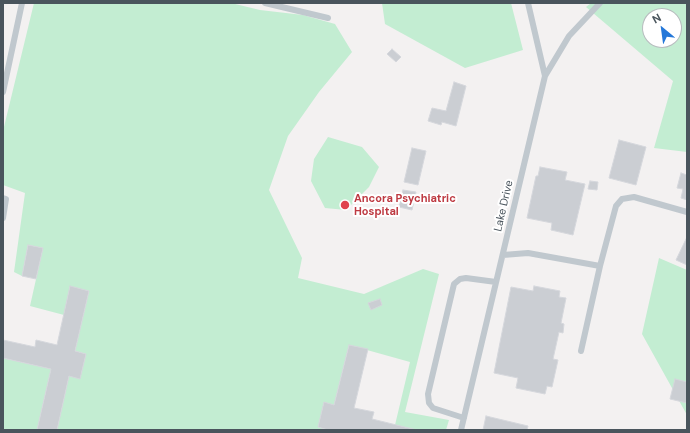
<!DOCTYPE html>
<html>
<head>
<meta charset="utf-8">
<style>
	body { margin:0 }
	#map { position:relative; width:690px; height:433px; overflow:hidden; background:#f3f1f1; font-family:"DM Sans",sans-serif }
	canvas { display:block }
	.frame { position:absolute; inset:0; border:4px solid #4a555d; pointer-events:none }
	.north { position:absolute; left:642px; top:8px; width:40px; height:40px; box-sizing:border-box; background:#fff; border:1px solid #b7bbbe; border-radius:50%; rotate:331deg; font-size:11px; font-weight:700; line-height:16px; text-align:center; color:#4a555d }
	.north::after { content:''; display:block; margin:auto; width:14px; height:18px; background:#2578d9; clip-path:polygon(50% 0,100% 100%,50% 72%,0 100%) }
</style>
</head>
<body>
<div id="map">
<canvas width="690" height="433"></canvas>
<div class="frame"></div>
<div class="north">N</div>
</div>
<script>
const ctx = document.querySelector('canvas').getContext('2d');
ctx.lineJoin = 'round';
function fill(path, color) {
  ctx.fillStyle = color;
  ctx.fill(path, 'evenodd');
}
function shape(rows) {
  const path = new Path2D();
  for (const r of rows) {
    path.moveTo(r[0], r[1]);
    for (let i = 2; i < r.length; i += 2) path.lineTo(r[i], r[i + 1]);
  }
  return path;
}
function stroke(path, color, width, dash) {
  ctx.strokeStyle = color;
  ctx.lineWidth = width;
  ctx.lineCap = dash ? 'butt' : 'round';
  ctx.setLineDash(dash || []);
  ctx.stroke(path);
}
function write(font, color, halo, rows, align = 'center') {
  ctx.font = font + ' "DM Sans",sans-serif';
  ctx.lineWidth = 4;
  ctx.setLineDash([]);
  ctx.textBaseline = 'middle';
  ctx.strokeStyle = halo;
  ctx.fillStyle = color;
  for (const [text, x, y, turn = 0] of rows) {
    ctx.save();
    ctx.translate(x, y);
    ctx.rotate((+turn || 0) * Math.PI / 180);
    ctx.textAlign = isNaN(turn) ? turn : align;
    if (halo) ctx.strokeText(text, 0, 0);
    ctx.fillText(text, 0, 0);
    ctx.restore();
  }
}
fill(shape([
	[34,3,231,3,260,10,303,15,335,24,352,52,319,92,288,136,269,190,302,258,298,278,364,294,423,269,439,274,405,412,449,420,446,430,417,430,395,425,410,362,349,345,334,405,324,403,318,427,328,430,57,430,69,376,80,378,86,354,75,351,89,291,70,287,64,315,30,306,43,248,28,245,22,276,14,272,25,193,3,185,3,131],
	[382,3,511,3,523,50,465,68,385,24],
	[591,3,687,3,687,152,654,148,673,81,586,7],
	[650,16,674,16,674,40,650,40],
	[328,137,362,147,379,167,369,187,346,210,325,208,311,181,314,159],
	[659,258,687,270,687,415,642,334],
	[3,358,51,369,37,430,3,430]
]), '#c3edd2');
const building = shape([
	[392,49,401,57,396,62,387,54,392,49],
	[454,82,466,86,456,126,442,122,441,125,428,121,432,108,446,111,454,82],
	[619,140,646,147,636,185,609,178,619,140],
	[412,148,426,151,418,185,404,182,412,148],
	[540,167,567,172,565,180,585,184,573,235,551,230,552,223,527,218,536,176,538,176,540,167],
	[681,173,687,175,687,200,681,198,683,189,677,188,681,173],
	[590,181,598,182,597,190,588,189,590,181],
	[403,190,416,192,412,210,399,207,403,190],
	[687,237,687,265,676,260,687,237],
	[28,245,43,248,36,279,22,276,28,245],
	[70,286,89,291,75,351,86,354,80,379,69,376,57,430,37,430,51,369,3,358,3,340,35,347,36,340,57,345,70,286],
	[534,286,560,291,559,297,566,298,561,323,564,324,563,333,559,332,553,359,558,360,552,387,547,386,545,394,516,388,518,378,494,373,511,287,533,291,534,286],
	[380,299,382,305,371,310,368,303,380,299],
	[349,345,368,349,354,408,374,412,372,419,417,430,328,430,318,427,324,402,334,405,349,345],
	[675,379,687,382,687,403,670,399,675,379],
	[486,416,528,426,527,430,483,430,486,416]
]);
fill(building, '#cbced3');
stroke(building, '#d5d7dc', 1);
stroke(shape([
	[265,3,328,18],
	[528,3,545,76],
	[3,92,22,3],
	[3,198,6,199,3,218],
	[503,255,528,253,600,266,616,206,622,199,634,197,687,212],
	[581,351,600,266],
	[464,418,433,408,429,403,428,394,454,284,460,279,466,278,496,282],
	[461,430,545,76,569,36,600,3]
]), '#c0c8ce', 6);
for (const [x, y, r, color] of [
	[345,205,5,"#e0444e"]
]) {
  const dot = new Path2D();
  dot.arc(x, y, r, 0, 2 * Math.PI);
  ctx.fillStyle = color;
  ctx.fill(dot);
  stroke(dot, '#fff', 1.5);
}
write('bold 11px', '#be3a42', '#fff', [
	["Ancora Psychiatric",354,199],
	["Hospital",354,212]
], 'left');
write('11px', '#4a555d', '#fff', [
	["Lake Drive",504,206,-77]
]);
</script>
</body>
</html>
